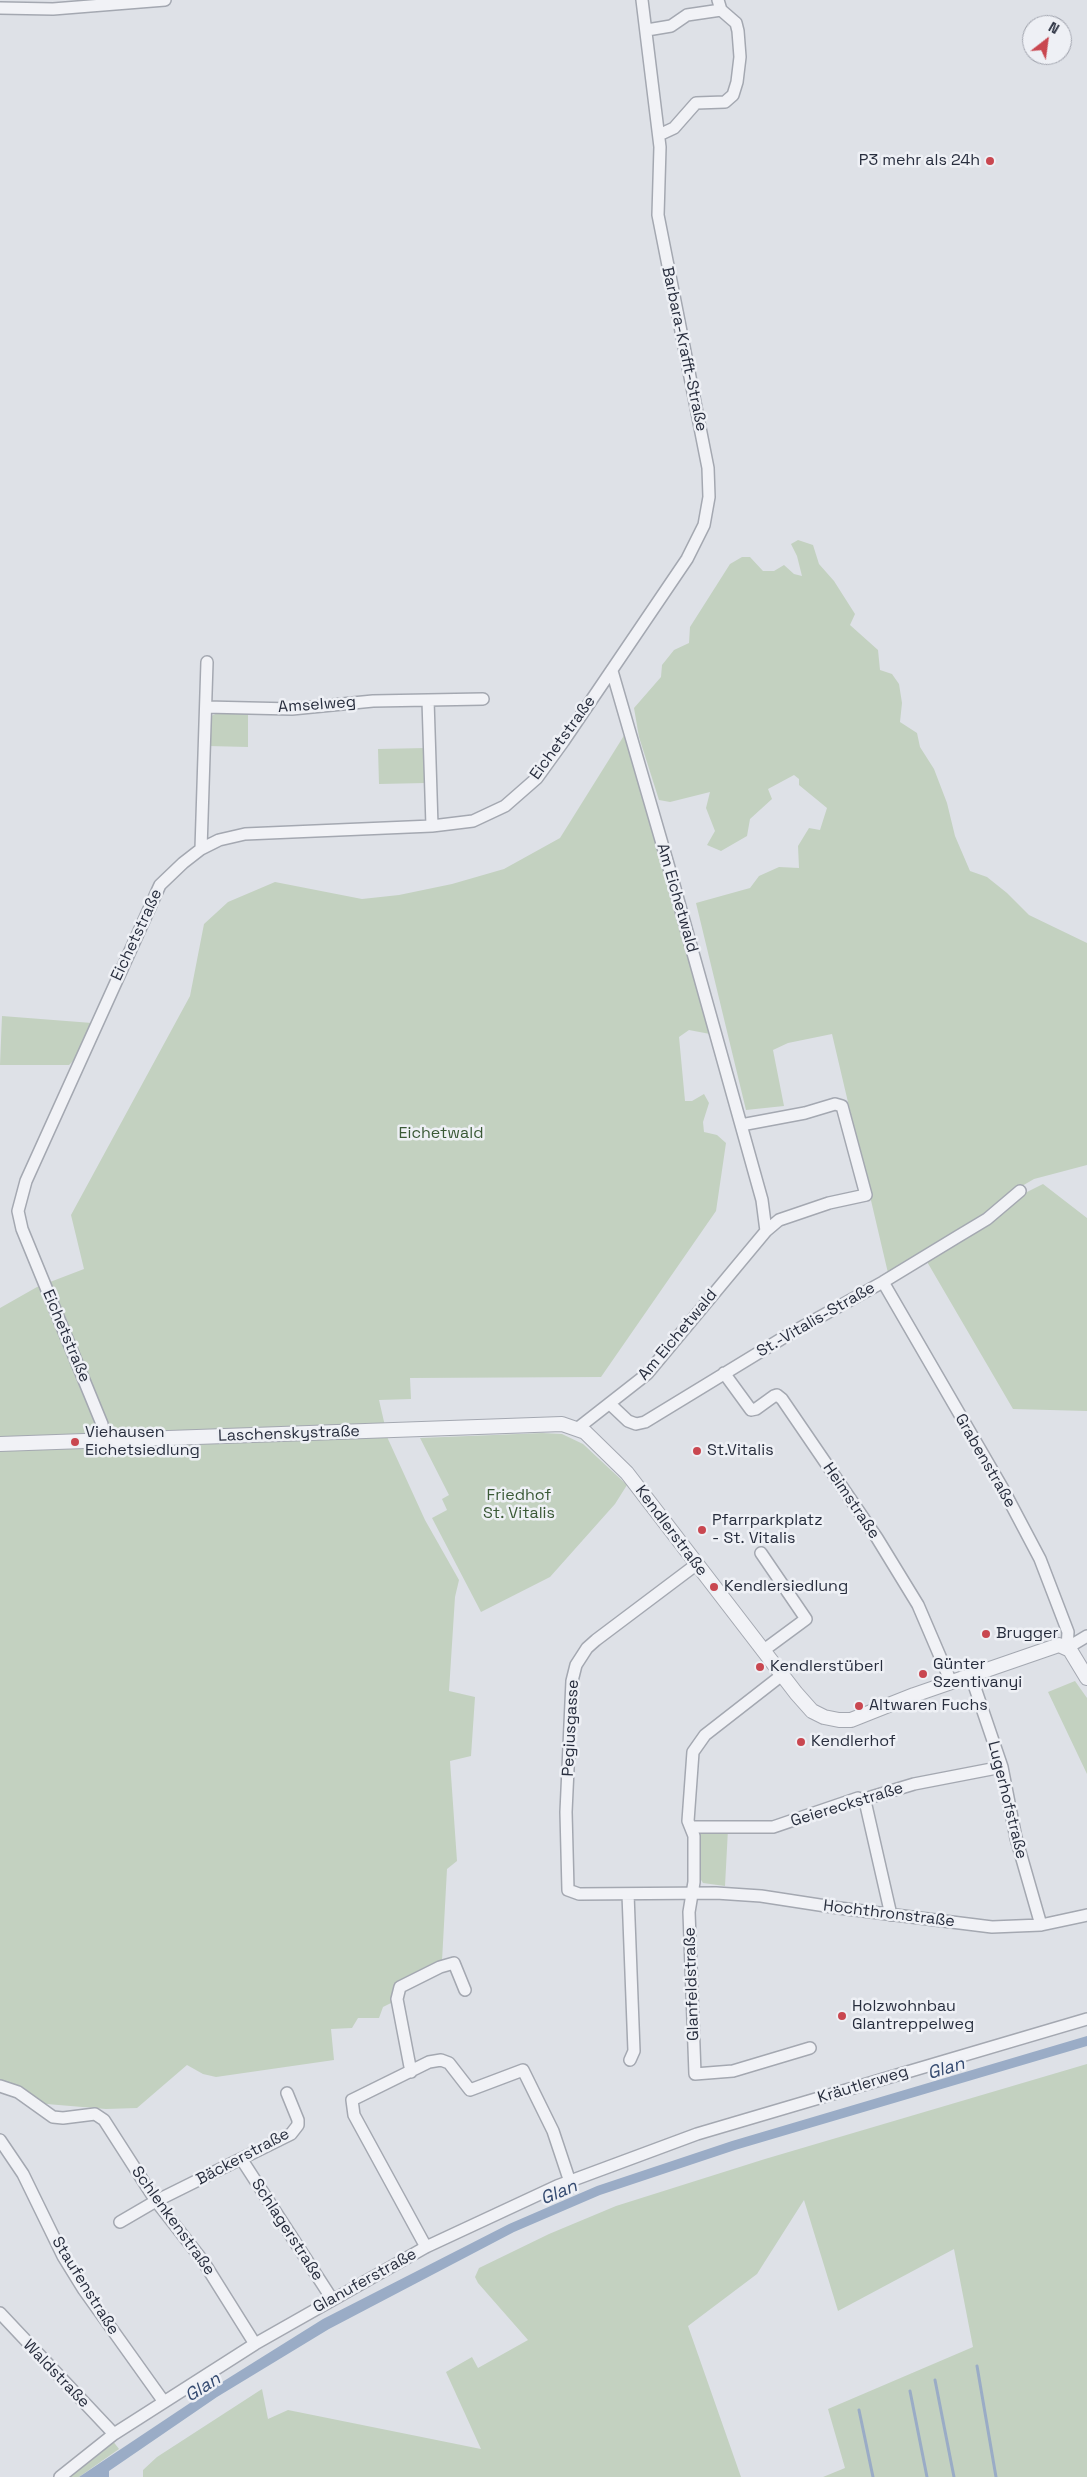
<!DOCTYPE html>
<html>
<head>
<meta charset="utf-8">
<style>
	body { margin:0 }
	#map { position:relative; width:1087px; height:2477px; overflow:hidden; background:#dee1e7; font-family:"Space Grotesk",sans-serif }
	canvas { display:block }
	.north { position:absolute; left:1022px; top:15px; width:50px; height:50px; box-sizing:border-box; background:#eef0f5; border:1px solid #9fa2ac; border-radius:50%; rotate:30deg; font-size:14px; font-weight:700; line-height:20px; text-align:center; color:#282e3e }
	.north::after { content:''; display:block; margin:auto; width:18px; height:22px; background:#c94750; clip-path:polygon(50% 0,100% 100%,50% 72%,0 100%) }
</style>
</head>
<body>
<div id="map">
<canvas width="1087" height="2477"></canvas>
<div class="north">N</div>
</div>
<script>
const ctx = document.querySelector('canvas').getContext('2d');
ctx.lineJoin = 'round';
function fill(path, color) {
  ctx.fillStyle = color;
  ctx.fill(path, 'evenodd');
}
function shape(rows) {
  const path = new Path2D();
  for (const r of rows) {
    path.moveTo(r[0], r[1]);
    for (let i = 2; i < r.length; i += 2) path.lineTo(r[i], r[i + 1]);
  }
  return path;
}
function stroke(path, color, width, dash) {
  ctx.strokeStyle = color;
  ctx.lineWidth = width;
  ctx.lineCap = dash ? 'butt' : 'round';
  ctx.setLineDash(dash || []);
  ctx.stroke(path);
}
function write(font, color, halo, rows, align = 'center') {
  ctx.font = font + ' "Space Grotesk",sans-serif';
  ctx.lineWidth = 5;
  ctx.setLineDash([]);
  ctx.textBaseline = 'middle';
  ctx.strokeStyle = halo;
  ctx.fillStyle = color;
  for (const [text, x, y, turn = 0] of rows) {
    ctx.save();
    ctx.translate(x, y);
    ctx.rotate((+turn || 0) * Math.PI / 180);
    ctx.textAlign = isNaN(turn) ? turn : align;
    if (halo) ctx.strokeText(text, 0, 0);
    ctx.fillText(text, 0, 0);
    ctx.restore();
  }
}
fill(shape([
	[798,540,813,545,819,564,834,581,855,614,850,625,878,650,880,670,892,674,899,684,902,703,900,722,917,733,920,747,934,769,947,803,955,836,970,871,987,877,1007,893,1029,915,1087,943,1087,1165,1034,1179,1022,1186,988,1215,888,1273,832,1034,788,1043,773,1050,784,1106,746,1110,696,903,750,888,759,876,779,867,799,868,798,846,809,828,820,830,827,808,799,785,799,779,794,775,768,789,772,799,750,819,747,836,721,851,707,845,715,831,706,808,710,792,670,802,659,800,639,737,634,708,661,677,662,665,674,650,689,643,690,627,730,564,742,557,750,557,763,571,774,571,784,565,794,574,802,576,797,556,791,544],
	[220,712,248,713,248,747,208,746,209,722,211,716],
	[625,734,710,1034,689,1030,679,1037,685,1101,692,1101,704,1094,709,1103,703,1122,704,1132,717,1135,726,1143,716,1211,601,1377,410,1378,411,1399,379,1400,388,1439,425,1520,459,1580,455,1597,449,1691,475,1697,471,1756,450,1761,457,1861,447,1869,442,1961,395,1986,395,2001,383,2007,379,2018,358,2018,352,2028,331,2029,334,2060,216,2077,203,2074,187,2065,137,2108,106,2109,35,2103,0,2079,0,1308,37,1287,84,1269,71,1215,190,996,204,924,228,902,275,882,362,899,399,895,452,884,504,869,560,838],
	[425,748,426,783,379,784,378,749],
	[2,1016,92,1023,74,1060,69,1065,0,1065],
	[1043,1184,1087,1218,1087,1411,1013,1409,926,1260,1019,1196],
	[542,1433,562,1434,583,1444,627,1485,615,1504,550,1577,481,1612,432,1518,447,1510,442,1499,449,1495,420,1438],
	[1075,1681,1087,1698,1087,1774,1048,1692],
	[728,1829,725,1886,703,1883,698,1875,700,1831],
	[1087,2064,1087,2477,823,2477,845,2468,828,2409,973,2347,954,2249,838,2311,804,2200,757,2274,688,2326,741,2477,143,2477,143,2470,157,2457,262,2389,268,2419,288,2410,481,2449,446,2372,472,2357,478,2368,528,2340,478,2283,475,2277,479,2268,549,2234,616,2206,765,2159],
	[112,2440,119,2449,79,2477,64,2477]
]), '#c3d1c0');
fill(shape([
	[1087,2036,1087,2046,735,2150,600,2195,514,2232,329,2329,217,2397,109,2471,109,2477,79,2477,211,2389,323,2319,509,2224,597,2186,732,2141]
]), '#9aacc6');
stroke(shape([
	[977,2366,996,2477],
	[935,2380,954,2477],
	[910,2391,927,2477],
	[859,2410,873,2477]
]), '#9aacc6', 3);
const minor = shape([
	[0,8,53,9,165,0],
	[647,30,671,26,687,15,721,10],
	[659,135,674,128,696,103,725,102,733,95,737,82,740,57,738,31,736,23,721,10,718,0],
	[428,700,483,699],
	[206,707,292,709,373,701,428,700,432,826],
	[201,849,207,662],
	[741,1125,805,1113,835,1104,842,1106,866,1195,829,1203,779,1220,766,1231],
	[883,1282,1003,1489,1040,1559,1068,1632,1067,1648],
	[724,1373,751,1410,756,1409,774,1396,777,1395,782,1399,877,1538,918,1605,951,1682],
	[610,1404,628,1421,636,1424,645,1422,791,1333,883,1282,957,1237,987,1219,1020,1191],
	[578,1428,647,1374,766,1231,762,1200,672,878,612,671],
	[104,1442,102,1424,22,1229,18,1211,26,1181,160,885,183,863,201,849,219,840,245,834,432,826,473,821,505,806,537,778,563,742,687,559,704,525,709,497,708,468,658,215,660,147,642,0],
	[761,1553,806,1619,764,1650],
	[697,1564,596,1640,587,1648,576,1665,572,1681,566,1812,568,1890,579,1894,716,1893,761,1896,839,1908,992,1927,1041,1925,1087,1915],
	[1067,1648,1087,1636],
	[782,1675,705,1735,693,1752,688,1821,694,1836,694,1882,689,1912,695,2074,733,2071,810,2048],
	[971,1676,1002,1767,1016,1838,1041,1925],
	[865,1801,891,1915],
	[691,1827,773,1827,858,1798,865,1801,871,1797,914,1784,1002,1767],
	[628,1894,634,2051,630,2060],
	[411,2072,397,1999,400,1987,440,1967,454,1963,465,1990],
	[0,2086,18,2092,53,2117,63,2118,95,2114,104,2120,156,2201,203,2261,255,2344],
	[0,2140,23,2174,63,2256,84,2290,164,2402],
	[242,2160,332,2299],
	[120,2222,156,2201,291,2134,298,2125,298,2120,287,2093],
	[426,2247,354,2115,352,2100,429,2062,441,2060,449,2063,470,2090,523,2070,553,2131,570,2182],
	[0,2313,114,2434],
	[60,2477,114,2434,255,2344,426,2247,557,2186,697,2134,1087,2019]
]);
const tertiary = shape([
	[0,1444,562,1424,585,1432,627,1473,796,1693,812,1711,824,1717,839,1720,851,1720,914,1695,1059,1645,1070,1650,1087,1678]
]);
stroke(minor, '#a4a8b1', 14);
stroke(tertiary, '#a4a8b1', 16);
stroke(minor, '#f1f2f6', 11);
stroke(tertiary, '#f1f2f6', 14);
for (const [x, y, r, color] of [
	[990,161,5,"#c94750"],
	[75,1442,5,"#c94750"],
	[697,1451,5,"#c94750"],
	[702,1530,5,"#c94750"],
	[714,1587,5,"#c94750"],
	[986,1634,5,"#c94750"],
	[760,1667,5,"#c94750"],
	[923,1674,5,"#c94750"],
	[859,1706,5,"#c94750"],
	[801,1742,5,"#c94750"],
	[842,2016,5,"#c94750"]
]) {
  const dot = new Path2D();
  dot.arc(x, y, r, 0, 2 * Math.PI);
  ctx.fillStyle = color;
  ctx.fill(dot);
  stroke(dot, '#eef0f5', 2);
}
write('16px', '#282e3e', '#eef0f5', [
	["P3 mehr als 24h",980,161,"right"],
	["Viehausen",85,1433],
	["Eichetsiedlung",85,1451],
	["St.Vitalis",707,1451],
	["Pfarrparkplatz",712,1521],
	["- St. Vitalis",712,1539],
	["Kendlersiedlung",724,1587],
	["Brugger",996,1634],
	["Günter",933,1665],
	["Szentivanyi",933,1683],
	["Kendlerstüberl",770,1667],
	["Altwaren Fuchs",869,1706],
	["Kendlerhof",811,1742],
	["Holzwohnbau",852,2007],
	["Glantreppelweg",852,2025]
], 'left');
write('16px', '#282e3e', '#eef0f5', [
	["Barbara-Krafft-Straße",684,349,78],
	["Amselweg",317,705,-4],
	["Eichetstraße",563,738,-54],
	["Am Eichetwald",677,898,74],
	["Eichetstraße",137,935,-65],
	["St.-Vitalis-Straße",816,1320,-30],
	["Am Eichetwald",678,1335,-50],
	["Eichetstraße",66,1336,67],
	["Laschenskystraße",289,1434,-2],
	["Grabenstraße",985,1461,60],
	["Heimstraße",851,1501,56],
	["Kendlerstraße",671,1531,53],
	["Pegiusgasse",571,1728,-87],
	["Lugerhofstraße",1007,1800,76],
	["Geiereckstraße",847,1805,-17],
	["Hochthronstraße",889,1914,7],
	["Glanfeldstraße",692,1984,-92],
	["Kräutlerweg",863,2085,-17],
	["Bäckerstraße",243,2157,-28],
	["Schlenkenstraße",173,2221,54],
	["Schlagerstraße",287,2230,57],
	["Glanuferstraße",365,2281,-29],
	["Staufenstraße",85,2286,58],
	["Waldstraße",56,2374,46]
]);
write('16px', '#3a5936', '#eef0f5', [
	["Eichetwald",441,1134],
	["Friedhof",519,1496],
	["St. Vitalis",519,1514]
]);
write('italic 18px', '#344a70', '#eef0f5', [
	["Glan",946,2069,-17],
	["Glan",559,2193,-23],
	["Glan",203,2388,-33]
]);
</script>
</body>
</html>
